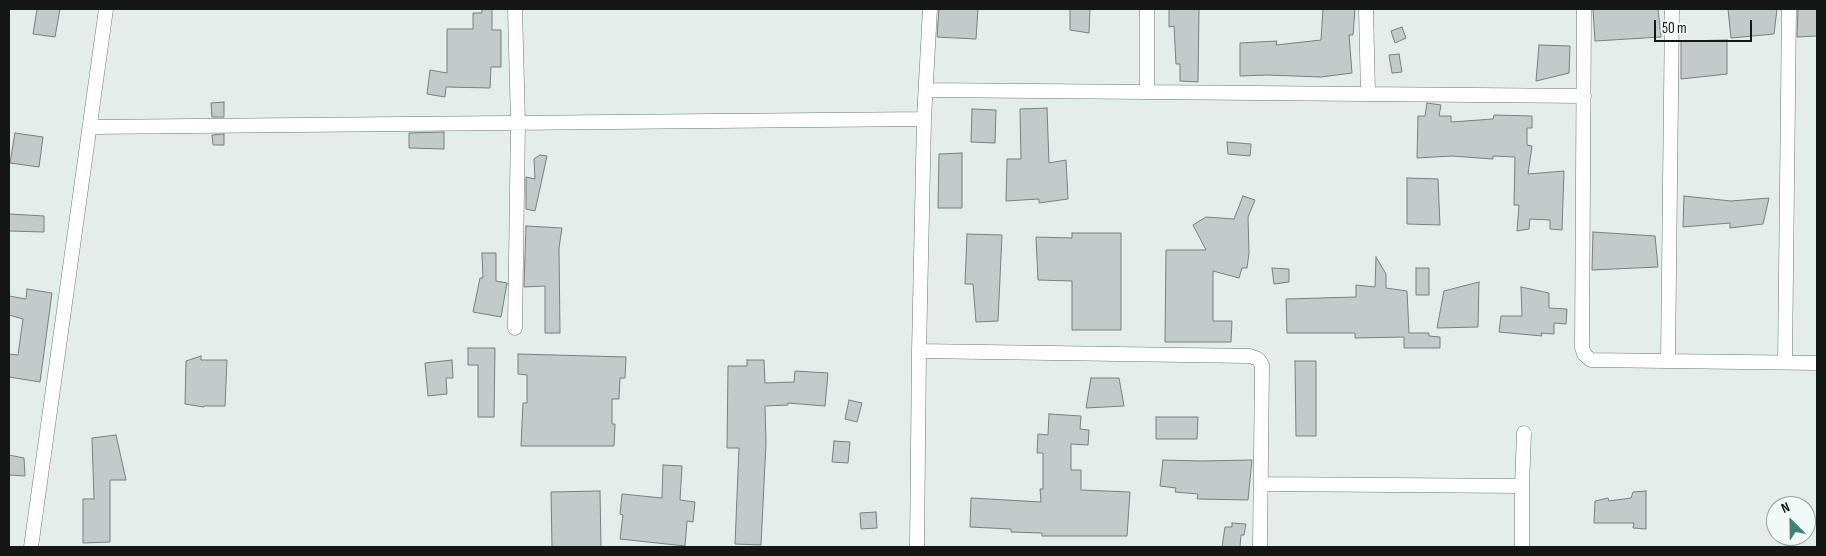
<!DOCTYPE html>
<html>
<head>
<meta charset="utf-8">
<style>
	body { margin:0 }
	#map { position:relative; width:1826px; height:556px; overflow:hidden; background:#e3edea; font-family:"Sofia Sans Condensed",sans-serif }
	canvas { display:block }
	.frame { position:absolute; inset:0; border:10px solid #141716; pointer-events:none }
	.north { position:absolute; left:1766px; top:496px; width:50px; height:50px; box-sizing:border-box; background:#f0faf7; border:1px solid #989f9d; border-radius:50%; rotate:337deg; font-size:14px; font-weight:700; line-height:20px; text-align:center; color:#141716 }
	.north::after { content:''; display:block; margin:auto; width:18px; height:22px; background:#408273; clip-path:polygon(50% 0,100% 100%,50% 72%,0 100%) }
	.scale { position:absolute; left:1654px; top:20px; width:98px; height:22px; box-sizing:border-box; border:2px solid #141716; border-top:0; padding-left:6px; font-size:15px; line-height:18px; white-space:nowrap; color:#141716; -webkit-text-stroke:4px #f0faf7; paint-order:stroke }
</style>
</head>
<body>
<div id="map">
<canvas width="1826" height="556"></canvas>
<div class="frame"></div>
<div class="north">N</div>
<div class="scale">50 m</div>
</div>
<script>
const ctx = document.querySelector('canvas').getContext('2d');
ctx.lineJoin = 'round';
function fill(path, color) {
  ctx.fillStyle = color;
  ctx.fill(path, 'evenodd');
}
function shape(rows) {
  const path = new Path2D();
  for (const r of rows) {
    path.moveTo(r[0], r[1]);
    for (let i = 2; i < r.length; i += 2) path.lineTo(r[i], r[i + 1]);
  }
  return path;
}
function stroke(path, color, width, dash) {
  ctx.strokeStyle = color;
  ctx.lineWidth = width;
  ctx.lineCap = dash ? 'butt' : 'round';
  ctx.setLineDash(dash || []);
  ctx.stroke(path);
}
const building = shape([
	[37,9,60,9,55,37,33,34,37,9],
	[482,9,492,9,492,30,501,30,501,67,491,67,490,88,446,87,445,97,427,94,430,70,447,73,447,29,473,29,473,13,482,13,482,9],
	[939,9,978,9,976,39,937,37,939,9],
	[1070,9,1090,9,1089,33,1070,30,1070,9],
	[1169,9,1199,9,1198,82,1180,81,1180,64,1176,64,1174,26,1169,27,1169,9],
	[1323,9,1355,9,1353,35,1349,35,1352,73,1321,77,1267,75,1240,76,1240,43,1277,41,1276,45,1321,40,1323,9],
	[1593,9,1658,9,1661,37,1595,41,1593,9],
	[1728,9,1777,9,1774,34,1731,38,1728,9],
	[1798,9,1817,9,1817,36,1797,37,1798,9],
	[1402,27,1406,38,1395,43,1391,31,1402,27],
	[1727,40,1727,74,1681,79,1681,41,1727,40],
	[1539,45,1570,46,1569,73,1536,81,1539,45],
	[1399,54,1402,72,1392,73,1389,55,1399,54],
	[224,102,224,117,212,117,211,103,224,102],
	[1427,103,1441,105,1439,116,1451,116,1451,122,1493,119,1494,115,1532,116,1532,128,1527,128,1527,145,1532,146,1528,174,1564,171,1562,230,1550,229,1550,220,1530,219,1529,229,1517,231,1519,205,1514,205,1515,157,1493,156,1493,159,1452,156,1417,158,1418,116,1425,116,1427,103],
	[1047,108,1049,163,1066,160,1068,199,1039,203,1039,199,1006,201,1007,159,1021,159,1020,109,1047,108],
	[972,109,996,110,995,143,971,142,972,109],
	[444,132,444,149,409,148,409,133,444,132],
	[15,133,43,137,39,167,10,163,15,133],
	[224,134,224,145,213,145,212,135,224,134],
	[1227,142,1251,144,1250,156,1228,154,1227,142],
	[962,153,962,208,938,208,939,154,962,153],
	[540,155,547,156,535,211,526,209,526,177,535,179,534,159,540,155],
	[1407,178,1438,179,1440,225,1407,224,1407,178],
	[1243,196,1255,200,1248,217,1249,253,1247,268,1242,268,1239,278,1213,271,1213,321,1232,321,1231,342,1165,342,1166,250,1206,250,1193,225,1206,217,1234,219,1243,196],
	[1684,196,1731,201,1769,198,1763,224,1730,228,1730,223,1683,227,1684,196],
	[9,214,44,216,44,232,9,231,9,214],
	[526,226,562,228,559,248,560,333,545,333,545,286,524,287,526,226],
	[1593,232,1655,236,1658,267,1592,270,1593,232],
	[1072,233,1121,233,1121,330,1072,330,1072,281,1038,280,1036,237,1072,238,1072,233],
	[967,234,1002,235,998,321,976,322,973,284,965,284,967,234],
	[482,253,496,253,496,281,507,283,501,317,473,312,480,278,483,278,482,253],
	[1376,257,1386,274,1386,288,1407,291,1409,333,1429,333,1429,336,1440,337,1440,348,1404,348,1404,337,1355,338,1355,333,1287,333,1286,299,1356,297,1356,285,1375,287,1376,257],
	[1272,268,1289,269,1289,282,1274,284,1272,268],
	[1416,268,1429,268,1429,295,1416,295,1416,268],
	[1479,282,1478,327,1437,328,1444,291,1479,282],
	[1521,287,1549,293,1549,308,1567,309,1566,324,1554,323,1554,334,1541,333,1542,336,1499,332,1501,316,1522,316,1521,287],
	[27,289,52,293,40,382,9,377,9,354,18,355,23,319,9,315,9,296,26,299,27,289],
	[468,348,495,348,494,417,478,417,478,365,468,365,468,348],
	[518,354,626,357,625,378,620,378,619,399,612,399,612,424,615,424,614,446,521,446,523,403,527,403,527,375,518,374,518,354],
	[201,356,201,360,227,360,225,406,204,406,204,407,185,404,186,361,201,356],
	[452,360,453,378,446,378,447,394,428,396,425,363,452,360],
	[747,360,764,360,765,383,794,382,795,371,828,373,825,406,788,403,788,405,765,406,766,443,761,545,735,544,739,448,727,448,728,366,747,366,747,360],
	[1295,361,1316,361,1316,436,1296,436,1295,361],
	[1091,378,1119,378,1124,406,1086,408,1091,378],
	[849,400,862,403,857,422,845,419,849,400],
	[1049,414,1081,416,1080,429,1089,430,1088,445,1071,444,1071,470,1081,470,1081,490,1130,492,1127,536,1042,536,1042,533,1011,532,1011,529,970,527,971,498,1041,502,1040,489,1043,489,1043,453,1037,453,1038,434,1048,435,1049,414],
	[1156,417,1198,417,1197,439,1156,439,1156,417],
	[116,435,126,480,110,480,110,542,83,543,83,499,94,499,92,438,116,435],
	[834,441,850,442,848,463,832,462,834,441],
	[9,455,24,458,25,476,9,475,9,455],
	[1163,460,1201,461,1252,460,1248,500,1197,499,1198,494,1175,492,1176,488,1160,486,1163,460],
	[663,465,682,466,680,500,695,502,693,522,687,521,685,546,620,539,623,515,620,514,622,494,662,498,663,465],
	[600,491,601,547,552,547,551,492,600,491],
	[1646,491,1646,529,1633,528,1634,523,1594,523,1595,501,1608,498,1609,501,1631,498,1633,492,1646,491],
	[876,512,877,528,861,529,860,513,876,512],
	[1232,523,1246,524,1244,535,1241,535,1240,547,1222,547,1225,527,1232,527,1232,523]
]);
fill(building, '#c2cbc9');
stroke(building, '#77807e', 1);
const minor = shape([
	[1366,9,1368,94],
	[1584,9,1582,347,1584,354,1591,360,1817,363],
	[926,90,1584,96],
	[1147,92,1147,9],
	[90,127,924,119],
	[515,328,518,123,515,9],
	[919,351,1250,356,1258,359,1262,365,1260,547],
	[1668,360,1672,9],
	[1785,362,1789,9],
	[1261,484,1522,486,1522,547],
	[1522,486,1524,433],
	[31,547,106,9],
	[917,547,919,351,924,119,930,9]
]);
stroke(minor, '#6f7875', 15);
stroke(minor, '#fff', 14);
</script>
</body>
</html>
